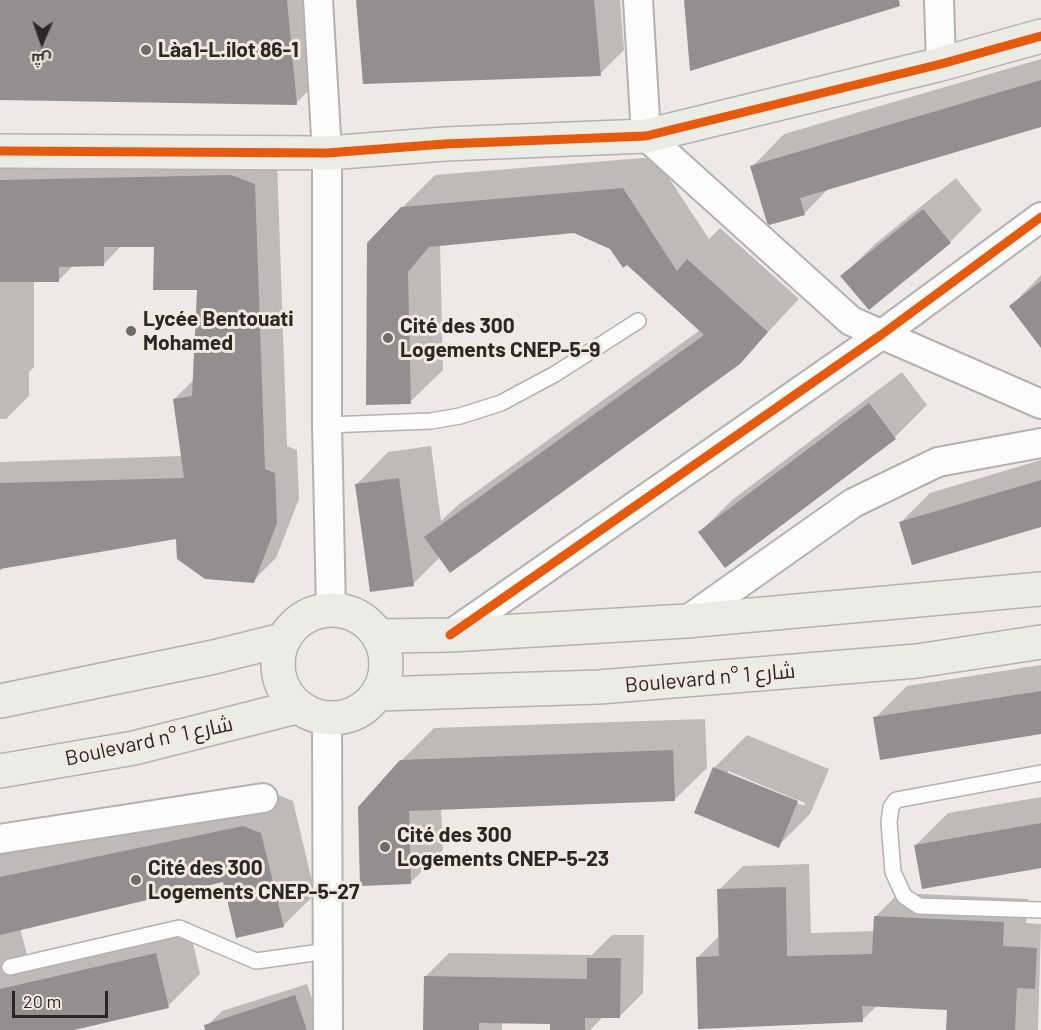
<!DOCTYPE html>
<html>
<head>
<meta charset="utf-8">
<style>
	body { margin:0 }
	#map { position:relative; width:1041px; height:1030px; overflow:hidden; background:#eee9e6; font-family:Barlow,Cairo,sans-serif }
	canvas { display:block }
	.north { position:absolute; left:12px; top:12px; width:60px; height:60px; -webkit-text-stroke:4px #f1e9e2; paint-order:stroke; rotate:182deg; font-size:16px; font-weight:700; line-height:24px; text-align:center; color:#2a2724 }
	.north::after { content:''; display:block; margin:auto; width:21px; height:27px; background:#2a2724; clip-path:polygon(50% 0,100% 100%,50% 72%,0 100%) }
	.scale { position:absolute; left:12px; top:991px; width:96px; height:27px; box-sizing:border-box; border:3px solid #2a2724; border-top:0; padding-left:8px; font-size:18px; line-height:21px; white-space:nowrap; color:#2a2724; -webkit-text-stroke:4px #f1e9e2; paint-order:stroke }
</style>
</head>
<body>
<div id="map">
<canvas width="1041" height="1030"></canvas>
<div class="north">ش</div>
<div class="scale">20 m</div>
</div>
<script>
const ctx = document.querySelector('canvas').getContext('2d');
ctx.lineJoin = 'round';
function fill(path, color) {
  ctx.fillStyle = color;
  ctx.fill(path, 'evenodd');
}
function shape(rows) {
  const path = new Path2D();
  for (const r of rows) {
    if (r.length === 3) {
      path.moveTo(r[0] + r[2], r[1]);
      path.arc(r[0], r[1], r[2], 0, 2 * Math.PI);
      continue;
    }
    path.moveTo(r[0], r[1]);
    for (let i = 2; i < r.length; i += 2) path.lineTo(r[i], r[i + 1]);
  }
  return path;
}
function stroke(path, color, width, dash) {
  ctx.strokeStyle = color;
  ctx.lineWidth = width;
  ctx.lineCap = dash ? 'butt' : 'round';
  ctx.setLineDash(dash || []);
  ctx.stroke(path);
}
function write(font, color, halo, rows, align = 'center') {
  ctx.font = font + ' Barlow,Cairo,sans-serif';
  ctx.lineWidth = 6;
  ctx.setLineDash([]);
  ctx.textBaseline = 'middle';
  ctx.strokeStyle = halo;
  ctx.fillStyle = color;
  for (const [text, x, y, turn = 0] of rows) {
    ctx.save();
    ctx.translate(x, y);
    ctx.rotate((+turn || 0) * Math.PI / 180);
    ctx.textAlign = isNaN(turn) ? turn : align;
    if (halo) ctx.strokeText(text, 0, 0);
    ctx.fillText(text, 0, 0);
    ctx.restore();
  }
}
fill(shape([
	[0,0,312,0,320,79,296,103,0,99],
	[358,0,620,0,624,50,600,74],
	[1041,59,1041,125,830,187,804,214,752,167,784,134],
	[0,157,277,161,287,446,297,450,299,499,276,558,253,581,177,537,3,567,0,571,0,462,182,456,174,399,195,379,199,289,155,245,122,245,103,265,74,265,59,280,34,280,34,367,29,372,29,396,6,419,0,419],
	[655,157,709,239,720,228,799,299,739,363,440,557,413,584,356,485,388,452,431,446,441,521,458,505,700,330,611,248,574,232,440,244,443,370,410,402,402,208,435,175],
	[956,178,982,210,950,242,842,276,875,244],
	[1041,275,1041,334,1011,306],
	[902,372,927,405,895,437,725,566,700,532,732,500],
	[1041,460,1041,525,901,522,930,493],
	[1041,665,1041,733,875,718,907,686],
	[705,719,707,768,674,800,441,808,443,850,411,882,401,761,434,728],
	[747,735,829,769,810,814,778,846,696,812,715,767],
	[728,771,805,803,804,806,728,774],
	[276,794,293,801,315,894,283,926,224,881,20,928,28,959,188,921,200,974,168,1006,68,1030,0,1030,0,853],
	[1041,797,1041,866,916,845,948,813],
	[809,864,811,933,875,931,875,917,899,893,1028,899,1026,923,1041,924,1038,1030,948,1030,949,1008,878,1005,862,1020,698,957,720,935,719,890,743,866],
	[612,935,644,935,643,993,619,1017,604,1016,590,1030,552,1030,552,1023,502,1022,502,1030,425,1030,425,977,449,953,592,955],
	[307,984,323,1030,211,1030,209,1024,222,1011]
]), '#0003');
fill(shape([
	[0,0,287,0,297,105,0,100],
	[356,0,594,0,601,76,363,84],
	[684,0,899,0,900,6,690,71],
	[1041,80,1041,127,800,198,805,215,769,225,767,223,750,166],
	[231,175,255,184,265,469,275,473,277,523,254,583,205,579,177,559,176,539,0,569,0,483,184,478,173,399,192,396,197,290,153,290,154,247,104,247,104,266,59,267,59,282,0,282,0,180],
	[623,188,677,271,687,259,768,332,740,364,450,573,424,537,704,335,627,265,623,268,610,249,574,233,429,247,408,272,411,404,366,405,367,243,401,207],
	[923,209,951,243,869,310,840,276],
	[1041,281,1041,348,1009,306],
	[869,403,896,439,725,568,698,532],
	[399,478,414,586,370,592,355,484],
	[1041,480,1041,527,912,565,899,522],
	[1041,691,1041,734,880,760,873,717],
	[673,750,675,801,409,811,411,884,360,886,358,807,400,760],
	[713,767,798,801,779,848,694,813],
	[1041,823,1041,868,922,889,914,845],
	[243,826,261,833,284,927,236,938,223,882,0,935,0,877],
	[786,887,787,956,872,954,874,916,1004,922,1003,946,1037,948,1035,989,1017,988,1015,1030,946,1030,947,1010,862,1006,863,1022,698,1029,696,957,719,956,717,889],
	[156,953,169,1008,74,1030,0,1030,0,989],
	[587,958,621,958,620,1018,585,1018,585,1030,550,1030,550,1024,479,1023,479,1030,423,1030,424,976,587,979],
	[295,995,307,1030,205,1030,204,1025]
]), '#938f8f');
const lane = shape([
	[327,425,431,421,460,416,501,403,555,374,638,321],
	[1041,773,896,800,891,807,889,822,893,872,904,896,919,906,1041,910],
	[10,967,179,928,256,961,328,951]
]);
const street = shape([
	[318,0,327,153,327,425,331,609],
	[638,0,646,136,851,321,1041,404],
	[939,0,941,64],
	[686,621,853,503,938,462,1041,443],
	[450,635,881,335,1041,217],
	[327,718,328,1030],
	[0,839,263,798]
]);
const secondary = shape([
	[0,151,327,153,445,144,646,136,941,64,1041,36],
	[332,664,54],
	[380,636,450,635,686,621,1041,589],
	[378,694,599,687,917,661,1041,642],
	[0,701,214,657,282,640],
	[0,771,134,748,296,707]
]);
stroke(lane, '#b5b1af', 18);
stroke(street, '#b5b1af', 32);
stroke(secondary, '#b5b1af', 36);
stroke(lane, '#fcfcfb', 15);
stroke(street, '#fcfcfb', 28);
stroke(secondary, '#ecece6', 33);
stroke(shape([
	[0,151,327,153,445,144,646,136,941,64,1041,36],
	[450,635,881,335,1041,217]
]), '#e8590c', 9);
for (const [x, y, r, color] of [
	[146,50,6,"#6f6b68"],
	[131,331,6,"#6f6b68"],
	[388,338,6,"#6f6b68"],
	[385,847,6,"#6f6b68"],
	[136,880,6,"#6f6b68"]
]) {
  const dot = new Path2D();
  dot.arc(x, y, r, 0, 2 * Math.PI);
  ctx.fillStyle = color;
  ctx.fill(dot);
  stroke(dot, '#f1e9e2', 2);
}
write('bold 21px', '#2a2724', '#f1e9e2', [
	["Làa1-L.ilot 86-1",158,50],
	["Lycée Bentouati",143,319],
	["Mohamed",143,343],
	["Cité des 300",400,326],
	["Logements CNEP-5-9",400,350],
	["Cité des 300",397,835],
	["Logements CNEP-5-23",397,859],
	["Cité des 300",148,868],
	["Logements CNEP-5-27",148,892]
], 'left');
write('21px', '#2a2724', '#f1e9e2', [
	["Boulevard n° شارع 1",710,678,-5],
	["Boulevard n° شارع 1",149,741,-12]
]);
</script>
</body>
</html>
